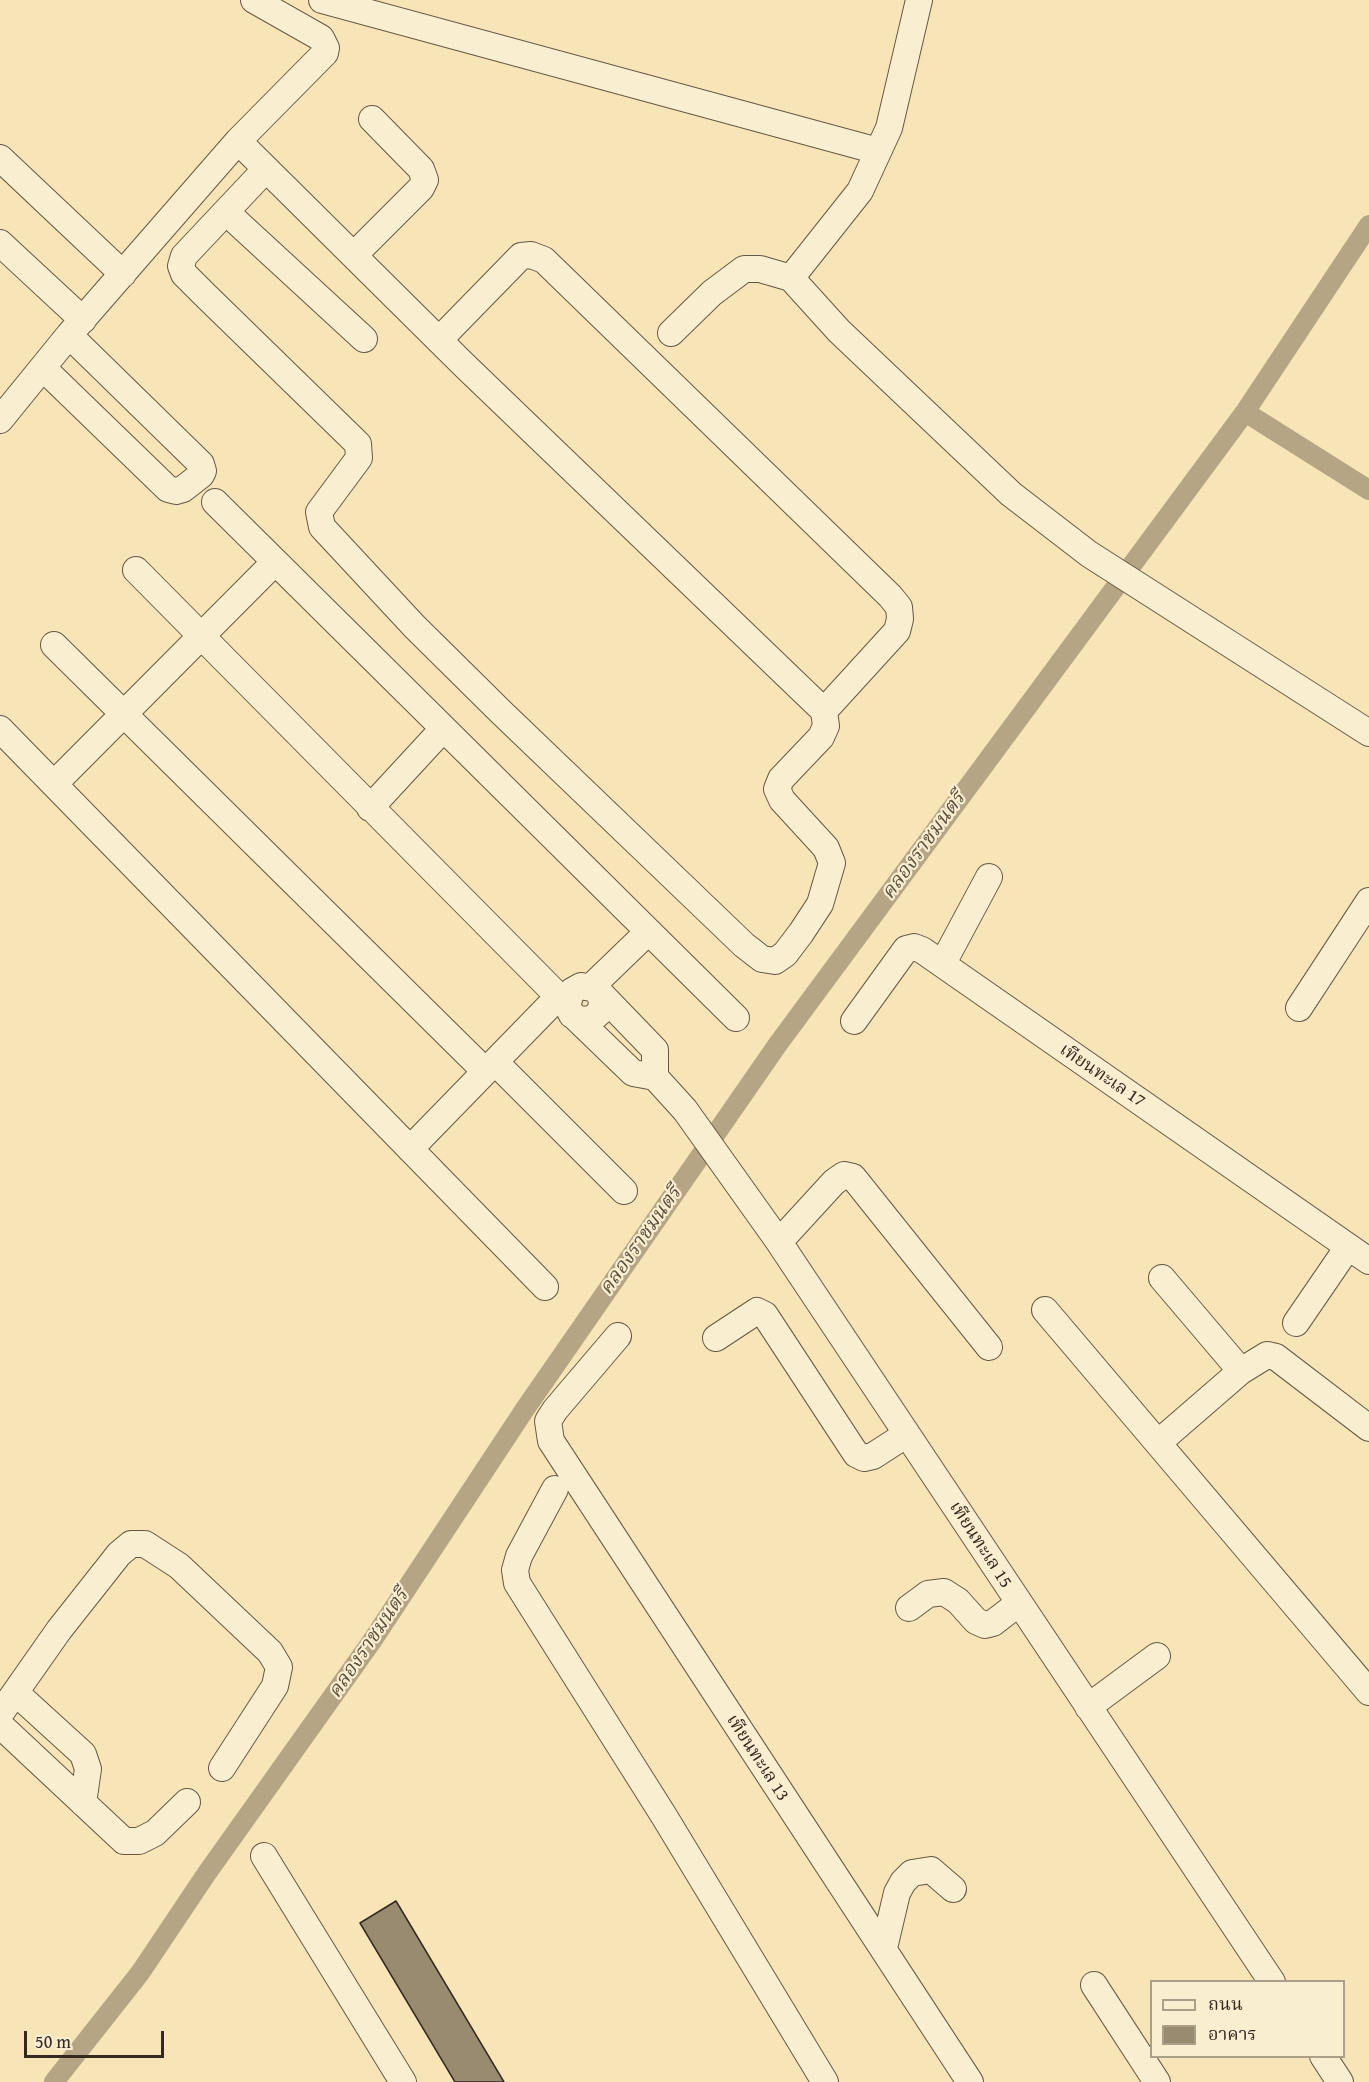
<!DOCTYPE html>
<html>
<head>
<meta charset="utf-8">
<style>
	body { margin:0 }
	#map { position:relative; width:1369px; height:2082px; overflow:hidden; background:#f7e5b7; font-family:"Gentium Book Plus","Noto Serif Thai",serif }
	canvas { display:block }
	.legend { position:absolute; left:1150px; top:1980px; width:195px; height:78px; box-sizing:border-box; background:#faeed0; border:2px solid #ab9f8a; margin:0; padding:8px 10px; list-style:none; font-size:18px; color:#342921 }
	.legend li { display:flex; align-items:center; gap:12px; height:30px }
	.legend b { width:30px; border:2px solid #ab9f8a }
	.scale { position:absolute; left:24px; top:2031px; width:140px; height:27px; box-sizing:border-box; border:3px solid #342921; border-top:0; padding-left:8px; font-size:18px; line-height:21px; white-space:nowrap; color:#342921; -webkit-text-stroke:4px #faeed0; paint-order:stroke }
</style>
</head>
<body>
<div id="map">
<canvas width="1369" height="2082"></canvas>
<ul class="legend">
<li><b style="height:8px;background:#faeed0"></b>ถนน</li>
<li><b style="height:16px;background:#998b6f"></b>อาคาร</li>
</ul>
<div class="scale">50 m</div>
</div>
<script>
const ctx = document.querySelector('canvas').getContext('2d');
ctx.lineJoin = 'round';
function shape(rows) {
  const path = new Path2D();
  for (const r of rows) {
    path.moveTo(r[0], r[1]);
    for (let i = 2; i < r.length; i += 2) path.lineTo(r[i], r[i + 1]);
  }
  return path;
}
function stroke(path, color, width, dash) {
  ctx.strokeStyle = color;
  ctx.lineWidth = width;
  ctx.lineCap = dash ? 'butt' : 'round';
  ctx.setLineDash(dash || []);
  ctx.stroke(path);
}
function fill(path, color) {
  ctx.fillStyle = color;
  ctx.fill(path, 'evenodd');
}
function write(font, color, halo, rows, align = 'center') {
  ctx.font = font + ' "Gentium Book Plus","Noto Serif Thai",serif';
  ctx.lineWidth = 4.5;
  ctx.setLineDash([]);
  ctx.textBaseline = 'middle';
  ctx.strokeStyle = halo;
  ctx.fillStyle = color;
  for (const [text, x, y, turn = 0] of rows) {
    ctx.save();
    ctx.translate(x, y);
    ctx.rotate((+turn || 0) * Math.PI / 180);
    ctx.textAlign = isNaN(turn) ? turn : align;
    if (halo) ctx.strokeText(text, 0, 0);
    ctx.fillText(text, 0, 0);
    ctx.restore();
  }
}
stroke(shape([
	[1369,225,1245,412,1369,490],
	[54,2082,140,1973,207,1873,372,1641,525,1409,778,1044,1245,412]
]), '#b5a584', 20);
const building = shape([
	[396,1901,504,2082,455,2082,360,1923,396,1901]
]);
fill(building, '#998b6f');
stroke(building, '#342921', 1.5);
const minor = shape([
	[322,0,878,151],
	[919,0,889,128,860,191,791,278,839,331,1011,494,1089,554,1369,733],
	[238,141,464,365,824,711,897,631,900,619,899,607,890,596,544,260,531,255,521,256,439,340],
	[0,158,123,274],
	[265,170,184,256,181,266,184,274,204,294,358,444,359,458,319,512,322,527,414,626,501,712,744,945,762,959,775,961,785,954,801,933,820,904,832,863,826,848,782,800,777,789,781,779,821,737,826,726,824,711],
	[226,212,364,339],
	[0,243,83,320],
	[355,254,421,188,425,180,421,169,372,119],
	[671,333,712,293,744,269,760,269,791,278],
	[43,368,168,489,176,491,183,489,201,475,203,471,201,464,69,335],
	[0,420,69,335,238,141,325,53,326,48,321,38,254,0],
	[215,502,736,1018],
	[136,570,567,1005,572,1015,580,1020,592,1019,601,1011,602,999,596,989,581,986,572,991,567,1005],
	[54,645,485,1071],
	[0,729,545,1287],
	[54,784,275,562],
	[370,808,443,729],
	[943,963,989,877],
	[592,986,648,932],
	[600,993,655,1050,655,1077],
	[1299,1008,1369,901],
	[575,1017,633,1073,655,1077,685,1110,779,1242,1272,1982],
	[854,1021,906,949,914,947,922,950,1369,1261],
	[495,1062,624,1191],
	[410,1149,558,997],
	[779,1242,834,1182,844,1175,853,1177,989,1347],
	[1162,1278,1241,1371],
	[1045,1310,1369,1692],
	[1296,1323,1348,1247],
	[618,1336,555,1410,548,1421,551,1441,970,2082],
	[716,1338,757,1311,765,1315,856,1454,864,1458,873,1456,907,1434],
	[1159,1442,1241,1371,1267,1355,1276,1357,1369,1428],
	[555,1489,519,1556,515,1570,517,1583,664,1816,825,2082],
	[909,1608,928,1594,944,1592,958,1601,976,1621,985,1625,993,1623,1019,1603],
	[16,1693,83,1754,88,1769,83,1803],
	[1088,1707,1157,1656],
	[0,1714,59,1630,119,1554,131,1544,145,1544,179,1566,270,1652,279,1667,275,1686,222,1768],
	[0,1725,124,1841,139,1841,155,1833,187,1802],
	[264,1856,403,2082],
	[884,1948,897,1893,903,1882,912,1873,931,1870,953,1889],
	[1094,1985,1157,2082],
	[1323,2056,1340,2082]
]);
stroke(minor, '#655846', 28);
stroke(minor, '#faeed0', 26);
write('18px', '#342921', '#faeed0', [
	["เทียนทะเล 17",1102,1076,34],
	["เทียนทะเล 15",980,1545,57],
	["เทียนทะเล 13",757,1758,57]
]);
write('italic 20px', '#5b4e3f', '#faeed0', [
	["คลองราชมนตรี",924,846,-54],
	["คลองราชมนตรี",641,1241,-55],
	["คลองราชมนตรี",369,1644,-56]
]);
</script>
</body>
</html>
